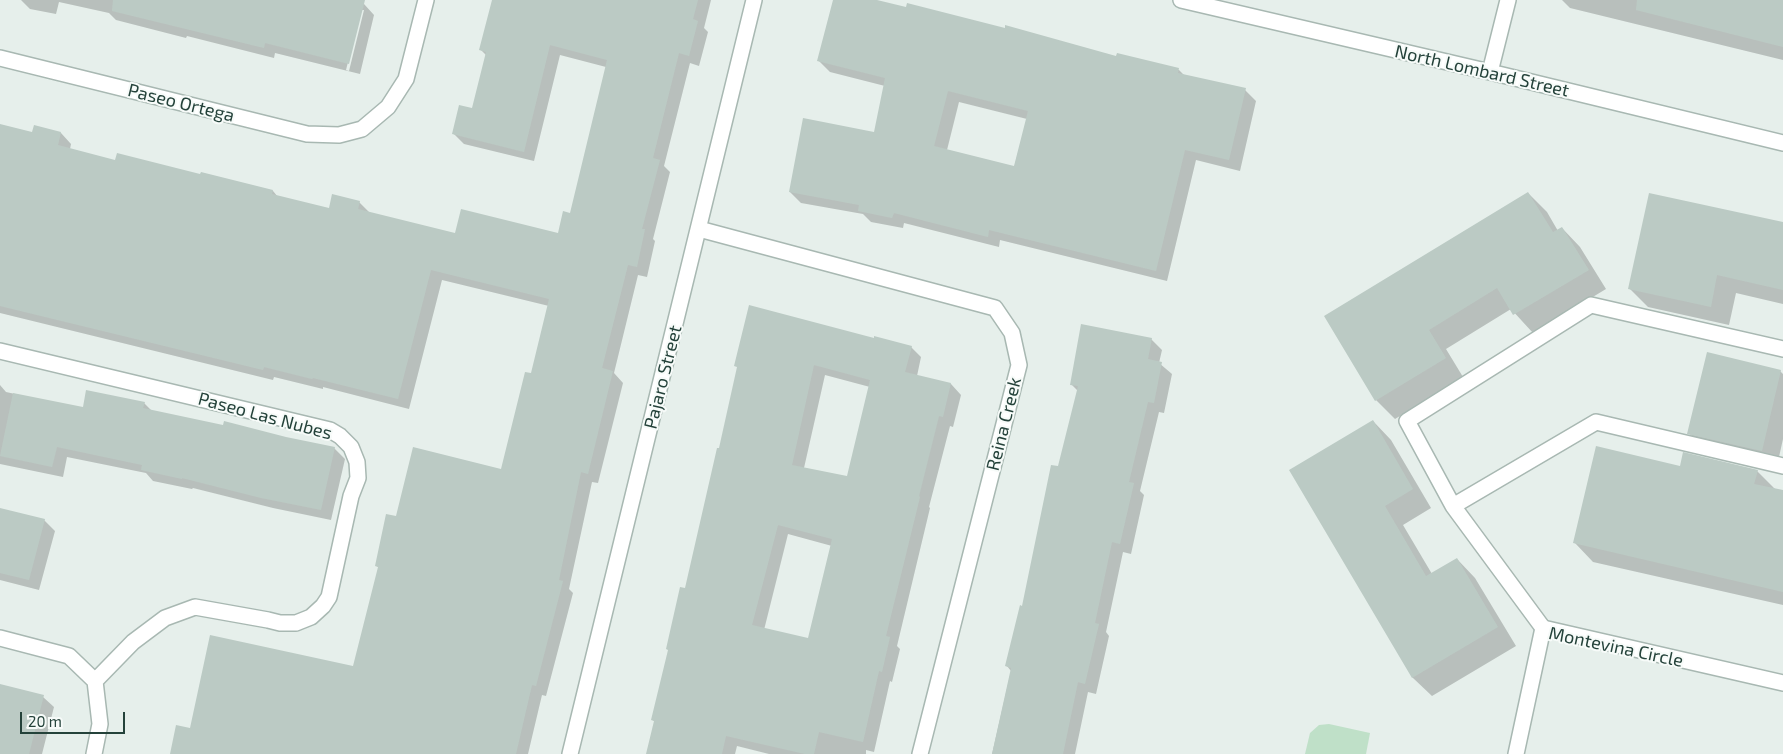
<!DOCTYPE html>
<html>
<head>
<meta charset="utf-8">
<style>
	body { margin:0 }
	#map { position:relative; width:1783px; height:754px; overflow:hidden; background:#e6efeb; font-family:"Exo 2",sans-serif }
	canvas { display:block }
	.scale { position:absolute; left:20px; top:712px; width:105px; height:22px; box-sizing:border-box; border:2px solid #24423a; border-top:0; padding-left:6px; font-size:15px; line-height:18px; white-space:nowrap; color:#24423a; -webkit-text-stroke:4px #f7fbf9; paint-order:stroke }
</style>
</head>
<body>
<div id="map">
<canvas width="1783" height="754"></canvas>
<div class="scale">20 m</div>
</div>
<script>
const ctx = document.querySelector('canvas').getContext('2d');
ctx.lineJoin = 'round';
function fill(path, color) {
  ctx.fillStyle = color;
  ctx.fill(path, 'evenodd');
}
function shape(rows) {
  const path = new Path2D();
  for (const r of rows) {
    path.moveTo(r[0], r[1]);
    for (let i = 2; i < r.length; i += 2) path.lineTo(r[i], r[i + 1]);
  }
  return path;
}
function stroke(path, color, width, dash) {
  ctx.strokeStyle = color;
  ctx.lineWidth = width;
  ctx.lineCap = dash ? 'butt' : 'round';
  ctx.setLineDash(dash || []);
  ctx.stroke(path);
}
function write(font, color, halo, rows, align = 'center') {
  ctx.font = font + ' "Exo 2",sans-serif';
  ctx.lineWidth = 4;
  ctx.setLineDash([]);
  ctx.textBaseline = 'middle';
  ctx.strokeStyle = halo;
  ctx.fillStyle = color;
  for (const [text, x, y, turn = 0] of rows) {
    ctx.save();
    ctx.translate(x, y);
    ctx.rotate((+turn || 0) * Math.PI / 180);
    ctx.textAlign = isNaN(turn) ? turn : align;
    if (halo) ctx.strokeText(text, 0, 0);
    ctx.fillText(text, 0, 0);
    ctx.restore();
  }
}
fill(shape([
	[1329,724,1370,733,1366,754,1305,754,1310,733,1319,725]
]), '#bfe0c8');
fill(shape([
	[21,0,346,0,364,4,374,15,360,74,275,53,274,58,187,36,186,38,116,20,109,13,59,2,56,14,30,9],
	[361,10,364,10,349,71,346,70],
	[493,0,711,0,704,28,708,32,699,66,690,63,664,166,670,172,653,239,655,241,647,277,638,275,614,373,623,383,598,483,592,482,569,589,573,593,546,696,542,695,528,754,171,754,190,729,354,668,379,568,377,566,397,518,502,470,532,374,549,306,442,280,409,409,323,387,323,389,274,377,273,380,0,313,0,126,33,134,35,127,61,133,71,144,70,149,116,161,201,175,202,173,273,191,278,197,329,210,359,202,370,213,456,234,559,235,571,214,606,67,560,55,534,161,464,144,453,133,473,109,486,55,481,50],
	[834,0,872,0,1117,57,1179,70,1184,75,1245,90,1256,101,1240,171,1196,160,1167,281,1000,240,999,247,904,223,903,228,871,222,863,214,801,203,790,192,875,133,885,86,830,72,819,61],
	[959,102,1027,119,1014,168,947,150],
	[1562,0,1783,0,1783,60,1570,8],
	[1528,193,1547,212,1558,231,1562,228,1580,247,1606,289,1533,333,1511,309,1446,349,1463,377,1395,419,1376,400],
	[1783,224,1783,304,1736,293,1729,325,1648,307,1629,288],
	[875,339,911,347,921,357,917,376,951,384,961,395,953,427,950,426,929,507,930,508,897,646,900,649,892,682,890,681,874,752,866,750,866,754,769,754,737,746,735,754,647,754,655,722,653,720,720,450,738,368],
	[825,375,870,387,848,478,804,468],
	[788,534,832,546,809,640,764,630],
	[1151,339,1162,350,1159,363,1172,374,1164,413,1159,412,1140,491,1144,495,1131,554,1123,552,1106,632,1109,636,1096,694,1088,692,1075,754,992,754,1011,671,1007,666,1023,607,1078,391,1071,384],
	[1780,371,1783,374,1783,439,1777,466,1704,449,1689,433],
	[0,385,6,392,84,409,144,403,153,412,334,448,345,459,331,520,273,508,193,488,192,489,153,481,146,473,67,457,63,477,0,464],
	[1373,421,1391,440,1431,508,1403,525,1432,574,1457,559,1475,578,1516,646,1432,696,1413,678,1291,471],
	[1681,467,1757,471,1776,490,1783,491,1783,605,1593,562,1575,543],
	[0,509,44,520,55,531,39,590,0,580],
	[0,685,43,697,54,707,42,754,0,754]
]), '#0003');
fill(shape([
	[113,0,365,0,349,64,265,43,264,48,112,11],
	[492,0,698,0,693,19,698,21,689,56,679,53,653,158,660,160,642,229,645,229,637,267,628,265,602,368,613,371,588,474,581,472,559,580,563,581,536,686,532,685,516,754,170,754,176,725,190,728,210,635,353,666,378,567,375,566,386,514,396,516,413,447,501,469,525,372,531,373,549,299,431,270,398,399,313,378,312,379,264,367,263,370,0,306,0,124,32,132,34,125,61,132,58,145,115,160,117,153,200,174,201,172,273,190,272,194,329,208,332,194,360,201,358,209,455,233,461,209,558,233,563,211,570,213,607,60,550,45,524,152,452,134,459,105,472,108,486,52,479,50],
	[833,0,877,0,906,7,907,3,1005,28,1005,25,1116,56,1117,53,1179,68,1178,73,1246,88,1229,160,1185,150,1156,271,989,230,988,237,894,213,892,218,858,211,859,205,789,192,803,118,874,132,885,78,817,61],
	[948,91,1028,111,1014,166,934,146],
	[1637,0,1783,0,1783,47,1636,10],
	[1528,192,1553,232,1562,227,1589,270,1513,315,1497,288,1429,330,1446,358,1375,401,1324,316],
	[1649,193,1783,222,1783,290,1717,275,1711,307,1628,289],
	[749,305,874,338,874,336,912,346,905,372,951,383,943,417,939,416,919,496,920,497,886,636,890,637,882,672,879,671,863,742,819,732,814,754,805,754,726,736,722,754,646,754,654,721,651,720,668,650,666,649,680,587,685,588,717,448,719,448,737,367,734,366],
	[814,365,870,380,847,476,792,465],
	[778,525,832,539,808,638,752,625],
	[1081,324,1152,338,1148,359,1162,362,1154,403,1148,402,1129,482,1134,483,1120,544,1112,542,1095,623,1099,624,1085,684,1078,682,1063,754,992,754,1011,668,1005,666,1020,605,1022,606,1051,465,1058,466,1078,386,1070,385],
	[1707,352,1781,370,1762,451,1687,434],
	[86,390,145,402,143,408,223,425,224,421,286,437,335,447,321,510,261,498,182,478,182,479,141,470,142,465,57,447,52,467,0,456,13,393,83,407],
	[1373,420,1413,489,1385,506,1426,576,1457,558,1498,627,1412,678,1289,470],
	[1596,446,1680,466,1683,452,1758,470,1754,484,1783,490,1783,592,1573,543],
	[0,508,45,519,29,580,0,573],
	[0,684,44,695,29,754,0,754]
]), '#bbcac4');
const service = shape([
	[699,229,995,308,1012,333,1019,365,920,754],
	[1453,506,1407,421,1591,305,1783,349],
	[1543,628,1453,506,1596,422,1783,466]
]);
const minor = shape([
	[1181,0,1490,72,1783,143],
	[0,58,307,134,339,135,362,129,388,107,406,79,426,0],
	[1490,72,1508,0],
	[0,351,330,430,340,436,351,447,357,462,358,478,351,496,329,597,323,606,311,617,296,623,280,623,268,620,195,607,165,618,133,642,95,681,100,724,94,754],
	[0,638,69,656,95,681],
	[570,754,754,0],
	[1516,754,1543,628,1783,683]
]);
stroke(service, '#a8b8b2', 18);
stroke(minor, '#a8b8b2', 18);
stroke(service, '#fff', 15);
stroke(minor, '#fff', 15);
write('18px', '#24423a', '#f7fbf9', [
	["North Lombard Street",1482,71,13],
	["Paseo Ortega",181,103,14],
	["Pajaro Street",663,377,-76],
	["Paseo Las Nubes",265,416,15],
	["Reina Creek",1004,424,-76],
	["Montevina Circle",1616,647,12]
]);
</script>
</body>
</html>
